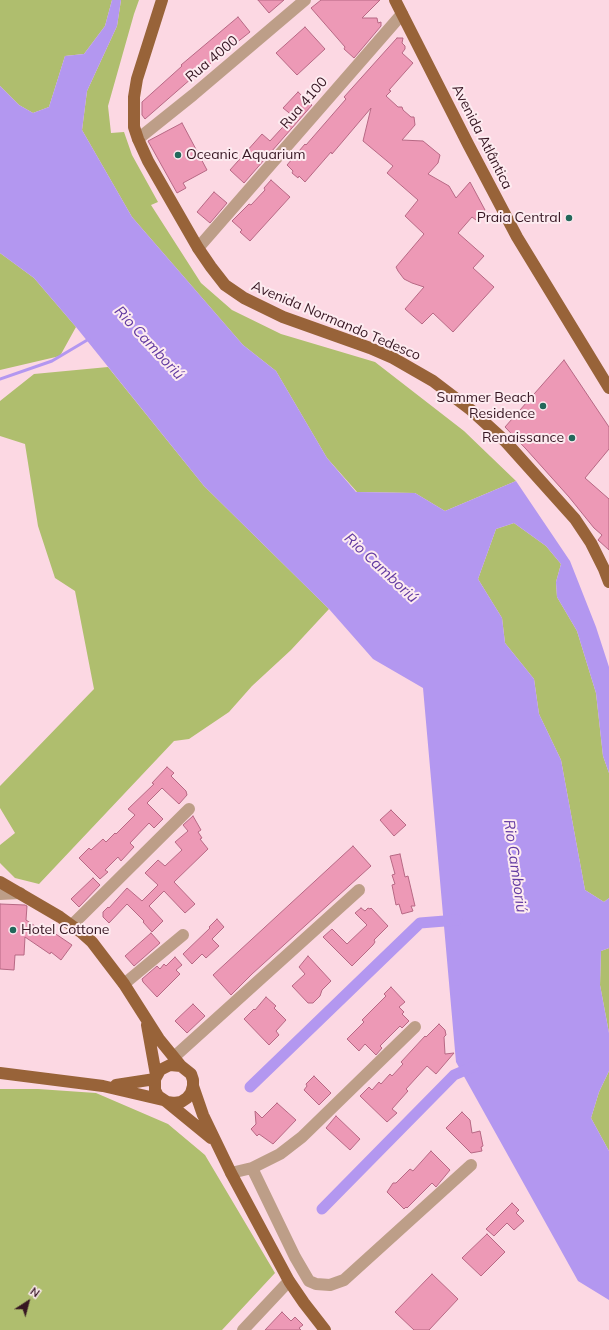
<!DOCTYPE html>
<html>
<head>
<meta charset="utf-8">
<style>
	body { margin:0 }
	#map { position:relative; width:609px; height:1330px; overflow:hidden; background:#fcd8e3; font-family:Mulish,sans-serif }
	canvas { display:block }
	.north { position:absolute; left:8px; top:1282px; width:40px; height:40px; -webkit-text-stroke:3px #fdebf0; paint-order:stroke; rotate:36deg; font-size:11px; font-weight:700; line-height:16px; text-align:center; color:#361622 }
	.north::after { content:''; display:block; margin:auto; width:14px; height:18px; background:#361622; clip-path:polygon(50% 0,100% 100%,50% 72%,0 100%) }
</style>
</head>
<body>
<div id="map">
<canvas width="609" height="1330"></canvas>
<div class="north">N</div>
</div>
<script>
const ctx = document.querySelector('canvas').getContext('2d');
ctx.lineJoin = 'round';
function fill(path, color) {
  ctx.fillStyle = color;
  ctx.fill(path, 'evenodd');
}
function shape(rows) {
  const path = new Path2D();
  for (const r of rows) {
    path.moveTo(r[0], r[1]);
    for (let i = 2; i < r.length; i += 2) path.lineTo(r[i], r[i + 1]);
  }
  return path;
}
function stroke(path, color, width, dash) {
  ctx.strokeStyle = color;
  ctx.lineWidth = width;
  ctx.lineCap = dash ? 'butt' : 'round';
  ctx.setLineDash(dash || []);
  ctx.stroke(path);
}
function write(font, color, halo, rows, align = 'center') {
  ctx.font = font + ' Mulish,sans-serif';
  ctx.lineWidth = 4;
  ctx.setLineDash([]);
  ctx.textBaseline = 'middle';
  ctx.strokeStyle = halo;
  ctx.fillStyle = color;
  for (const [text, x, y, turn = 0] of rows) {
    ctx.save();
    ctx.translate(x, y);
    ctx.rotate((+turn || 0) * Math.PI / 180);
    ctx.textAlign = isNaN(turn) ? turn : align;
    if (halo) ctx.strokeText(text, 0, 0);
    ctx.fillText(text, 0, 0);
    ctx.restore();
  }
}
fill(shape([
	[0,0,112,0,105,26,84,54,65,56,49,107,33,113,19,105,0,86],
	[121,0,139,0,134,14,108,106,111,133,124,132,132,155,158,202,151,205,201,283,232,310,281,334,375,362,464,431,516,481,445,511,415,493,357,492,327,458,276,371,243,345,132,217,82,130,87,91,117,26],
	[0,253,34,278,76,327,60,356,0,370],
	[108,367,204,486,329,609,291,650,252,686,229,712,189,739,174,741,39,884,15,878,0,863,0,845,15,833,0,808,0,786,94,689,75,591,55,578,38,526,25,444,0,436,0,401,34,374],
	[514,523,546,546,561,564,556,582,557,597,577,631,596,693,603,756,609,773,609,898,604,902,585,890,561,760,539,714,534,679,505,643,502,618,478,579,496,529],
	[609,948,609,1033,600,985,601,951],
	[609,1071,609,1151,591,1118,599,1092],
	[0,1089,38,1089,96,1093,168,1124,205,1155,275,1273,222,1330,0,1330]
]), '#afbe6e');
fill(shape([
	[112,0,121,0,117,26,87,91,82,130,132,217,243,345,276,371,327,458,356,492,415,493,445,511,516,481,570,561,596,627,609,667,609,773,603,756,596,693,577,631,557,597,556,582,561,564,546,546,514,523,496,529,478,579,502,618,505,643,534,679,539,714,561,760,585,890,604,902,609,898,609,948,601,951,600,985,609,1033,609,1071,599,1092,591,1118,609,1151,609,1300,578,1281,456,1062,423,688,373,659,329,609,204,486,76,327,34,278,0,253,0,86,19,105,33,113,49,107,65,56,84,54,105,26]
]), '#b397f0');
stroke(shape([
	[0,379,52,361,89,339]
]), '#b397f0', 3);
stroke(shape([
	[250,1087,420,923,457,920],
	[322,1209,454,1075,475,1066]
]), '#b397f0', 11);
const building = shape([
	[258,0,284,0,269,13,258,0],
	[321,0,380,0,362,18,377,18,378,23,381,22,381,26,354,58,344,49,345,47,311,8,321,0],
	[238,17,250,32,192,78,145,119,142,115,142,102,182,66,181,65,238,17],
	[305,27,325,49,297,75,276,53,305,27],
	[397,38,403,38,402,43,405,46,405,49,402,53,413,63,389,90,391,91,386,96,398,107,402,107,403,110,411,117,414,117,415,125,402,140,423,141,440,155,438,163,428,174,449,186,456,198,470,182,485,210,476,220,472,217,458,233,484,256,473,268,494,287,453,332,433,313,422,324,405,309,424,287,412,283,404,279,398,271,396,267,424,234,405,216,418,200,387,173,393,166,363,141,371,108,332,154,331,152,305,182,299,176,298,178,292,173,293,171,287,165,305,144,306,145,346,99,344,97,397,38],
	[298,92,312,105,244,183,230,170,262,134,270,141,293,116,283,108,298,92],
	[182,123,207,170,183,183,186,188,177,193,148,141,182,123],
	[271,180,290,197,250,241,240,232,242,230,232,221,249,204,251,205,265,190,264,188,271,180],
	[214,192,227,203,210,223,197,212,214,192],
	[564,360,609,427,609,449,585,478,609,499,609,550,598,540,602,535,594,528,569,497,526,449,505,427,564,360],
	[167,767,174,773,171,776,186,791,187,795,179,804,162,788,147,803,163,819,154,828,149,823,130,843,134,847,121,861,118,857,105,870,108,872,100,879,79,858,89,848,91,850,103,839,106,842,115,833,116,834,135,815,128,809,154,784,152,783,167,767],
	[391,810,406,825,394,836,380,820,391,810],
	[193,816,201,830,198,832,202,838,200,839,208,849,174,882,195,904,185,913,164,891,149,906,163,921,152,932,143,922,144,921,127,904,109,923,103,917,103,912,108,907,109,908,127,888,142,901,158,885,145,873,158,860,165,866,182,850,175,842,188,831,183,825,193,816],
	[353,846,371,866,252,974,231,995,213,975,353,846],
	[400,854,405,877,408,876,415,906,411,906,413,911,402,914,399,904,396,905,392,885,395,884,392,875,395,874,390,856,400,854],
	[93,878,100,885,79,907,71,899,93,878],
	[0,904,25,905,27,906,26,920,41,930,44,926,72,945,61,960,51,952,50,954,25,937,24,955,15,955,14,970,0,969,0,904],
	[361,908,365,911,368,908,370,909,371,908,388,926,374,940,375,942,373,945,352,966,323,937,332,929,347,944,367,925,355,913,361,908],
	[217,919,224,927,212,939,219,946,206,958,202,954,192,964,183,954,210,928,209,927,217,919],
	[151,933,160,943,134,966,125,956,151,933],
	[308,956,331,981,322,990,320,996,313,1003,308,1003,292,986,305,974,299,967,308,956],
	[175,957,182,965,176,970,180,974,157,997,143,982,142,979,157,966,160,969,164,964,166,966,175,957],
	[391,987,405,1002,399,1007,404,1012,402,1014,409,1021,402,1028,400,1026,380,1046,382,1048,376,1055,365,1044,359,1051,347,1039,364,1022,362,1020,386,996,384,994,391,987],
	[266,997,276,1006,274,1008,286,1020,276,1031,279,1035,269,1045,244,1019,254,1009,255,1010,266,997],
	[193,1004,205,1016,187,1033,175,1021,193,1004],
	[439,1024,445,1030,446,1035,444,1037,445,1054,454,1053,436,1074,427,1066,406,1089,408,1091,392,1109,397,1113,387,1122,360,1096,369,1087,372,1090,379,1082,381,1084,390,1074,392,1076,403,1064,401,1062,425,1036,426,1037,439,1024],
	[314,1076,331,1093,319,1105,304,1090,307,1086,306,1084,314,1076],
	[277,1103,296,1120,273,1144,259,1134,257,1136,251,1129,256,1124,255,1111,262,1118,277,1103],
	[462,1112,470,1120,472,1133,480,1131,483,1146,481,1147,482,1151,471,1153,446,1128,462,1112],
	[336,1116,360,1139,350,1150,326,1128,336,1116],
	[431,1151,450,1170,436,1187,432,1183,407,1208,406,1207,404,1209,387,1192,393,1183,396,1183,410,1169,413,1171,431,1151],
	[512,1203,519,1210,516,1213,524,1221,514,1230,507,1223,494,1236,486,1229,512,1203],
	[487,1234,505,1252,481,1276,462,1258,487,1234],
	[432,1274,458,1299,429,1330,414,1330,395,1312,432,1274],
	[282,1312,291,1321,295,1317,303,1325,299,1328,301,1330,265,1330,282,1312]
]);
fill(building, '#ed99b6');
stroke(building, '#b76884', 1);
stroke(shape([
	[138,139,193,95,305,0],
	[198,248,402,14],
	[0,894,20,893],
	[72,925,189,809],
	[124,984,183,935],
	[174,1057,359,890],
	[252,1168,295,1257,309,1281,316,1284,330,1285,344,1280,471,1165],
	[231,1173,252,1168,280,1154,302,1137,415,1027],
	[243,1330,289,1281]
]), '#bd9e88', 12);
stroke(shape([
	[162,0,137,79,134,97,134,127,138,139,148,161,198,248,211,267,225,285,244,298,283,317,370,348,393,358,433,381,471,410,505,441,575,519,591,543,604,569,609,582],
	[395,0,468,144,517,237,609,388],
	[0,882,60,917,82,933,92,942,124,984,159,1039,181,1066],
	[147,1025,156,1075],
	[0,1073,103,1086,163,1100],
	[116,1085,155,1079],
	[193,1086,191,1093,187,1098,181,1102,174,1103,167,1102,158,1096,155,1090,155,1079,160,1070,170,1065,181,1066,191,1074,193,1080,193,1086,203,1115,231,1173,289,1281,304,1303,325,1330],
	[167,1102,211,1138]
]), '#986339', 12);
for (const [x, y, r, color] of [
	[178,155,4,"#23685b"],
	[569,218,4,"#23685b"],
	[543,406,4,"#23685b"],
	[572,438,4,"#23685b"],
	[13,930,4,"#23685b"]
]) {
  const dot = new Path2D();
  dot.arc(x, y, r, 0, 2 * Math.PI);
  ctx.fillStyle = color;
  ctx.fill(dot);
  stroke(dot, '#fdebf0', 1.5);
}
write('14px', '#361622', '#fdebf0', [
	["Rua 4000",212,59,-40],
	["Rua 4100",304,103,-49],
	["Avenida Atlântica",482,137,63],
	["Avenida Normando Tedesco",336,321,23]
]);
write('14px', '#361622', '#fdebf0', [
	["Oceanic Aquarium",186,155,"left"],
	["Praia Central",561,218],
	["Summer Beach",535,398],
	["Residence",535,414],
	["Renaissance",564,438],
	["Hotel Cottone",21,930,"left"]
], 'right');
write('italic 15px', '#623aa1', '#fdebf0', [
	["Rio Camboriú",149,343,47],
	["Rio Camboriú",381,568,43],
	["Rio Camboriú",515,866,82]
]);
</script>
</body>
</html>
